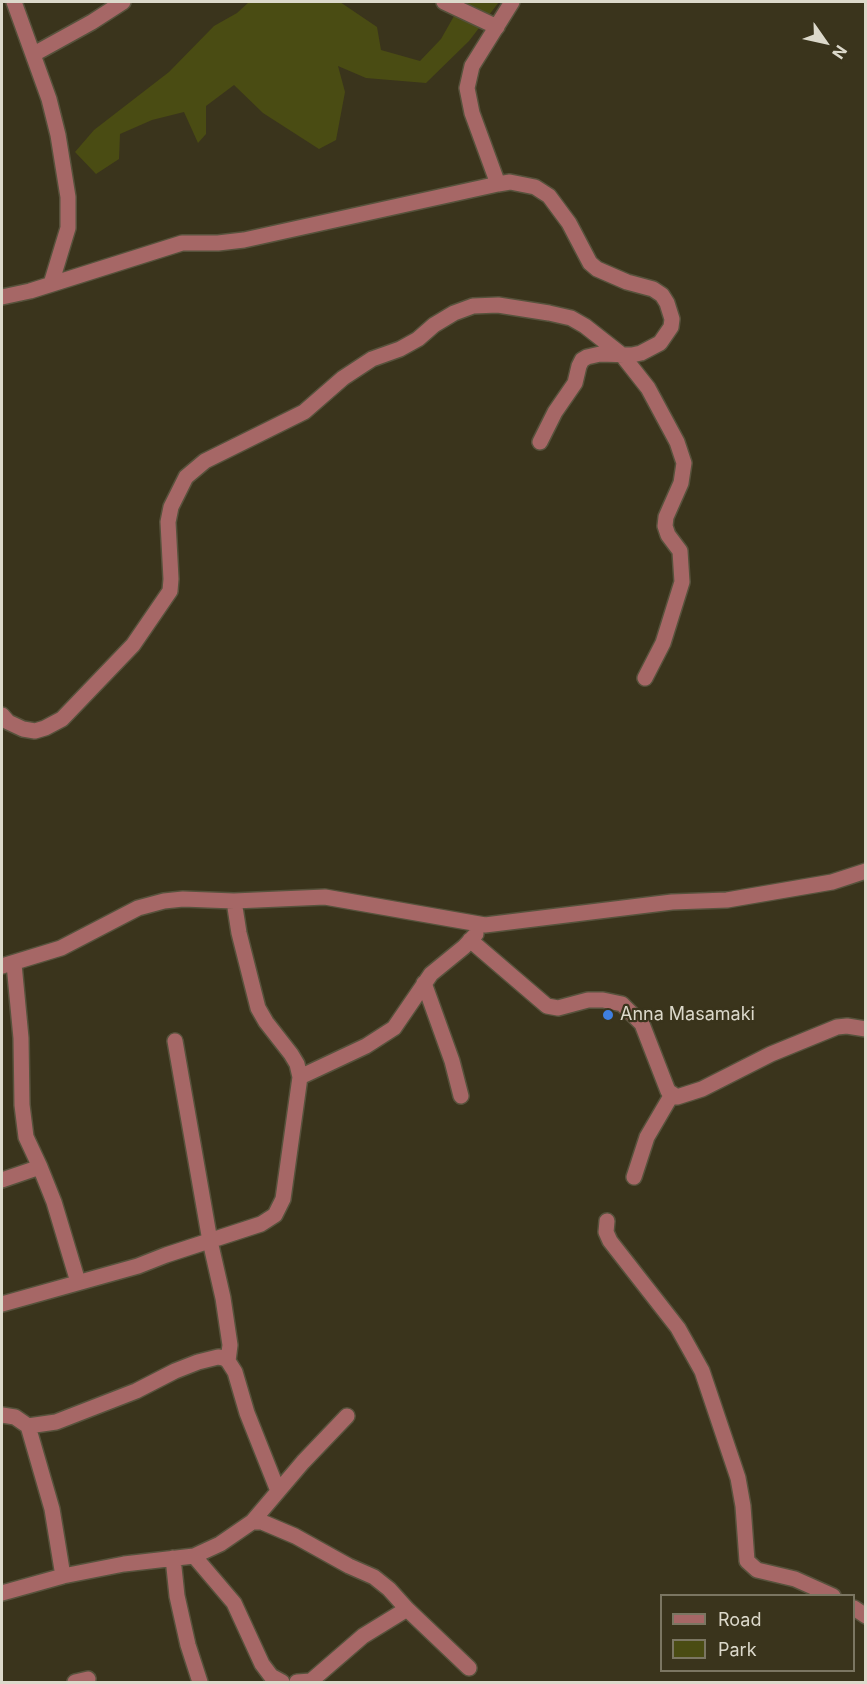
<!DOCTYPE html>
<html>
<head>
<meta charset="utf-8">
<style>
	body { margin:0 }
	#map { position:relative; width:867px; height:1684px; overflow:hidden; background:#3a341c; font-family:Inter,sans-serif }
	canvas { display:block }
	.frame { position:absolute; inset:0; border:3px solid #dcd9cb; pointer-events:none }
	.legend { position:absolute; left:660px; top:1594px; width:195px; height:78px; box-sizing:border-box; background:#3a341c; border:2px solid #7b7662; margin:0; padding:8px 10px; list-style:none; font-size:18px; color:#dcd9cb }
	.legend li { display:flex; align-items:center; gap:12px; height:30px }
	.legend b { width:30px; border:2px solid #7b7662 }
	.north { position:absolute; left:795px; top:12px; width:60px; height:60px; -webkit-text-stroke:4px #3a341c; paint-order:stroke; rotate:124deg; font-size:16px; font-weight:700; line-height:24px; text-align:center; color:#dcd9cb }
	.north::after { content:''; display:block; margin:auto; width:21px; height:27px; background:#dcd9cb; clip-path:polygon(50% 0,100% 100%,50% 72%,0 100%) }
</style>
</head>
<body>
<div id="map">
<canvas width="867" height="1684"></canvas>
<div class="frame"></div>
<ul class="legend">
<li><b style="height:8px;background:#a66766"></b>Road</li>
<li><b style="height:16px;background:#4a4c13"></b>Park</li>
</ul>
<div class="north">N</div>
</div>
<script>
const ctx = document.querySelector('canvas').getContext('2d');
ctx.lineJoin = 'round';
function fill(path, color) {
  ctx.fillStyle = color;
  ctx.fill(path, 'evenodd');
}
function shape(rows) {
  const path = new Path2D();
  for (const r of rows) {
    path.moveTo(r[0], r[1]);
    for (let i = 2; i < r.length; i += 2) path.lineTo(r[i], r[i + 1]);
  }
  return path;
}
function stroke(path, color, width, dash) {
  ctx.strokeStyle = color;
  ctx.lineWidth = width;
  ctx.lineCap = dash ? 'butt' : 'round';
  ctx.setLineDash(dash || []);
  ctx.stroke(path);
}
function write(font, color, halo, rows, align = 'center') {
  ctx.font = font + ' Inter,sans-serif';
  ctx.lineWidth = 4.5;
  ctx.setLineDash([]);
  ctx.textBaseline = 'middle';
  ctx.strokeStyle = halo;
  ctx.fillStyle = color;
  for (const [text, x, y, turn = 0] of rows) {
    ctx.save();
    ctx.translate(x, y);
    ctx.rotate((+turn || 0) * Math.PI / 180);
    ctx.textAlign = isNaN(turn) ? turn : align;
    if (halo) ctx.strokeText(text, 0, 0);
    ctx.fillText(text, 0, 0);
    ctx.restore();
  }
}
fill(shape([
	[249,2,340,2,377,27,381,50,420,61,441,39,462,2,499,2,469,41,426,83,366,78,338,66,345,92,336,140,319,149,263,113,234,85,206,106,206,134,198,143,184,112,152,120,120,134,119,159,96,174,75,152,94,130,169,72,214,26,237,13]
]), '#4a4c13');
const minor = shape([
	[14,2,49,99,58,135,68,197,68,228,51,284],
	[444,2,497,27],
	[34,54,92,22,123,2],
	[498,184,472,113,467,88,472,66,512,2],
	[2,297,30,291,182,243,218,243,244,240,498,184,510,182,535,187,549,196,569,223,590,263,597,269,627,282,653,289,662,295,667,303,672,319,671,327,660,343,641,353,632,355,600,354,587,357,582,360,579,366,575,383,555,412,540,442],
	[2,715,8,722,23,729,35,731,45,728,62,719,133,645,170,591,171,579,168,522,171,507,186,477,205,461,304,412,343,378,372,359,400,349,418,339,434,325,454,313,473,306,498,305,549,313,571,318,585,326,622,355,648,388,677,442,684,463,681,483,666,517,665,526,668,535,680,551,682,582,663,643,645,678],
	[470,940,547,1006,558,1008,588,1000,603,1000,622,1004,642,1024,668,1091,677,1097,702,1089,771,1054,837,1027,847,1026,866,1029],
	[14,964,21,1038,22,1105,26,1137,40,1167,54,1202,78,1282],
	[2,966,61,948,138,908,164,901,183,899,234,901,325,897,485,925,672,902,727,900,832,882,866,871],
	[424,983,452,1061,461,1096],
	[175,1041,210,1241,223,1298,230,1345,228,1361],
	[300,1077,366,1046,394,1028,431,974,464,947,476,934],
	[634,1177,647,1137,671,1096],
	[2,1180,40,1167],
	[607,1221,606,1232,610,1241,678,1328,702,1371,738,1478,743,1506,747,1561,757,1570,795,1579,833,1596],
	[2,1304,138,1266,166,1255,261,1224,275,1215,283,1199,300,1077,297,1064,291,1054,266,1022,258,1008,239,933,234,901],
	[2,1415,15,1417,28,1426,56,1422,136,1391,175,1371,198,1362,218,1357,224,1358,228,1361,235,1372,247,1413,278,1491],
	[28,1426,52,1509,63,1576],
	[252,1522,303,1462,347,1416],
	[194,1556,234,1603,262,1664,271,1676,282,1682],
	[173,1558,177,1596,188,1645,200,1682],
	[2,1593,63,1576,124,1564,194,1556,220,1544,252,1522,262,1522,295,1536,349,1566,374,1577,389,1589,407,1609,469,1668],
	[854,1608,866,1616],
	[75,1682,88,1679],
	[297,1682,311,1681,363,1636,407,1609]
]);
stroke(minor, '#57523c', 18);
stroke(minor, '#a66766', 15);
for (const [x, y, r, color] of [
	[608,1015,6,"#3f7fe0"]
]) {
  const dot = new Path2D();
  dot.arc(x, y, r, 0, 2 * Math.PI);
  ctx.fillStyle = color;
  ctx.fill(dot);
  stroke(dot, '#3a341c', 2);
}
write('18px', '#dcd9cb', '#3a341c', [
	["Anna Masamaki",620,1015]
], 'left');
</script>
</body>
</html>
